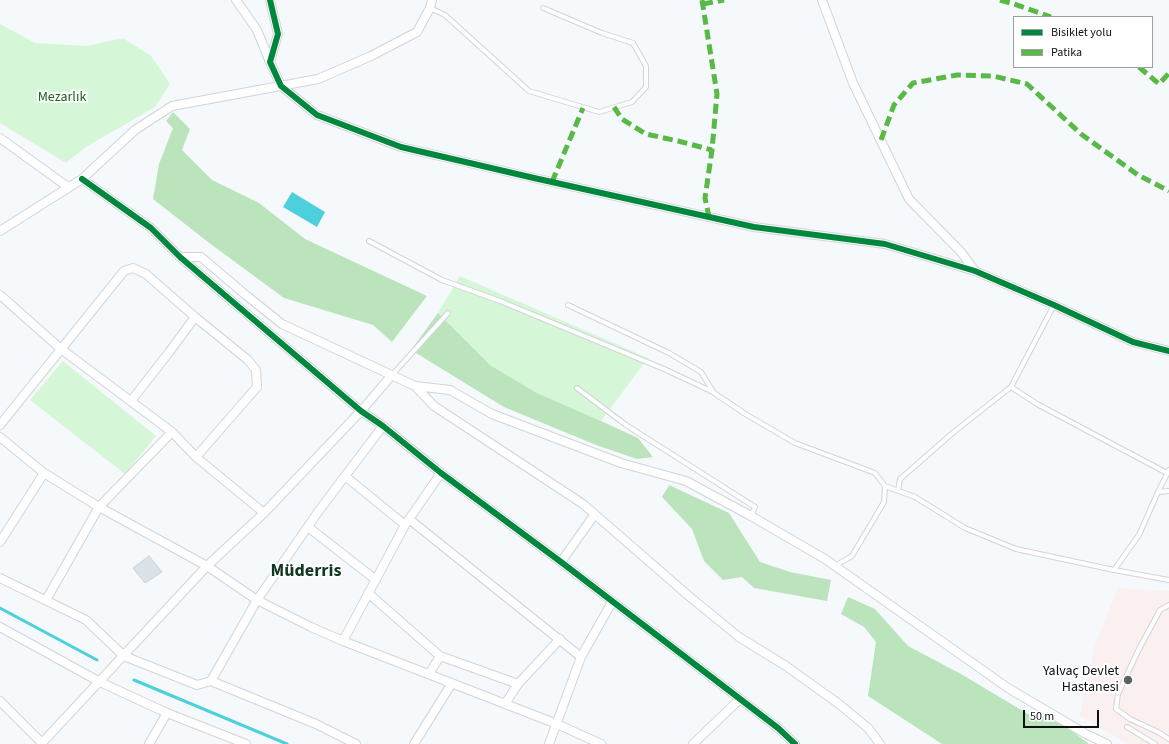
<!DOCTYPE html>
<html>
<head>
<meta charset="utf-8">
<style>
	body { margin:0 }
	#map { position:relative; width:1169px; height:744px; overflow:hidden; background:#f6f9fc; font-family:"Source Sans 3",sans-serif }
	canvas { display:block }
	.legend { position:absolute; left:1013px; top:16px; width:140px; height:52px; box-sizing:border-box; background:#fff; border:1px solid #9f9fa0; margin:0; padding:5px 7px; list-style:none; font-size:12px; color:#0e1012 }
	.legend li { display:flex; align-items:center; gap:8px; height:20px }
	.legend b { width:20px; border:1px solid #9f9fa0 }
	.scale { position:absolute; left:1023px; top:710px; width:76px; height:18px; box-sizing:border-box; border:2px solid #0e1012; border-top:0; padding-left:5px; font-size:12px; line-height:14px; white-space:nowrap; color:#0e1012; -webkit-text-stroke:3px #fff; paint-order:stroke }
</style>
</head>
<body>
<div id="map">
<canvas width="1169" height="744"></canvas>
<ul class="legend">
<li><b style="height:5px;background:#00873e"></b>Bisiklet yolu</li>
<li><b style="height:5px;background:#58b947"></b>Patika</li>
</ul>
<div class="scale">50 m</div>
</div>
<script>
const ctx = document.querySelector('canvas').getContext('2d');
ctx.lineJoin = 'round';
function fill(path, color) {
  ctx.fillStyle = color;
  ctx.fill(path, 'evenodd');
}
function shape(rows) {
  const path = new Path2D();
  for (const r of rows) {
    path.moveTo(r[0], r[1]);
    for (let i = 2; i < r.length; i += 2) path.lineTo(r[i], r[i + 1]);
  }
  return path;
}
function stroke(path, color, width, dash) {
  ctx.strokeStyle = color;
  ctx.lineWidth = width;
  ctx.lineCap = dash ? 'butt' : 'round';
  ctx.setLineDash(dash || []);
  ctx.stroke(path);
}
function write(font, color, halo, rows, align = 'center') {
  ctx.font = font + ' "Source Sans 3",sans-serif';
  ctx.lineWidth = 4;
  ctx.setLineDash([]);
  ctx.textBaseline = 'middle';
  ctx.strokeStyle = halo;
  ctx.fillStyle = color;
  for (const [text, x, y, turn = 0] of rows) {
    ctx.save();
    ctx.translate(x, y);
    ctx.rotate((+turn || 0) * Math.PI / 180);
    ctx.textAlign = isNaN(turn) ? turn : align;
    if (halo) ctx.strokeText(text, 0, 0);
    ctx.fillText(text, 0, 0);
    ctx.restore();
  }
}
fill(shape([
	[1118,588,1169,591,1169,744,1128,744,1085,719,1080,715,1095,645]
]), '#faf0f0');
fill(shape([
	[0,24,35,43,86,46,123,38,151,56,170,84,155,107,86,147,66,163,0,123],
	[460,276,648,358,601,421,537,393,490,365,438,313],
	[63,361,156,436,125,474,30,400]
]), '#d5f7d7');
fill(shape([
	[173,112,190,129,182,150,212,180,259,203,305,239,427,296,392,342,373,325,284,298,208,242,153,199,159,164,173,128,166,121],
	[438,313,490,365,537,393,601,421,638,438,653,457,637,459,596,445,504,407,411,350],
	[669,485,729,513,760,562,790,572,831,580,827,601,754,588,742,577,723,580,704,561,692,529,662,497],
	[848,597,875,609,908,646,961,674,1033,717,1048,716,1064,725,1089,744,942,744,868,696,876,642,864,627,841,614]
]), '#bbe4bd');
fill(shape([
	[292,192,325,212,317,227,283,207]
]), '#4ed0dc');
stroke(shape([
	[0,608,97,660],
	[134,680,287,744]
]), '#4ed0dc', 3);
const building = shape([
	[149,556,162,572,145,583,133,568,149,556]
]);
fill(building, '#dbe2e9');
stroke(building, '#cdcfd2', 1);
const lane = shape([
	[430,8,445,15,529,91,599,112,632,102,646,87,646,66,633,43,602,33,543,8],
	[369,241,442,280,500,301,664,369,713,392],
	[568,305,669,353,701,372,714,393,747,415,795,443,875,473,885,486,884,502,852,556,835,566],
	[392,375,448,313],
	[1011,387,1037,404,1167,473],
	[577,388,626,425,755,507,751,516],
	[885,486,915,497,965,528,1016,549,1114,570,1139,535,1158,492,1169,491],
	[898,491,900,479,955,431,1011,387,1054,305],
	[1158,492,1169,470],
	[1114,570,1169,580],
	[1169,605,1160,610,1138,651,1118,694,1116,709,1130,719,1158,732,1169,739],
	[1127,727,1155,744]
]);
const street = shape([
	[236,0,257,30,270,62],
	[270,0,278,34,270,62,281,86,317,115,401,147,534,178,754,227,885,244,975,271,1054,305,1133,342,1169,351],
	[822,0,853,83,909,199,961,252,975,271],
	[0,138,68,187],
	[82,179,151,228,180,257,361,411,383,426,441,473,561,562,778,728,795,744],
	[0,231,82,179,135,130,172,106,318,79,371,56,417,32,430,8,432,0],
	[180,257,201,257,247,296,282,324,415,386,434,406,583,504,690,597,739,637,786,666,839,704,868,728,880,744],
	[0,295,61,349,172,432,196,457,264,513],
	[415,386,450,390,492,414,621,463,686,481,751,516,825,559,1008,688,1086,734,1107,744],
	[131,401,170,351,195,317,248,360,256,370,257,387,196,457],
	[0,425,124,271,133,268,146,274,195,317],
	[0,437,44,473,99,507,207,566,257,600,311,627,343,641,557,724,601,744],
	[345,476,383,426],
	[409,519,581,657],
	[308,527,376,580],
	[0,542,44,473],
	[561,562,595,514],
	[0,578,86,620,124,656,197,685,211,681,316,724,356,744],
	[368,593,440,656,518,684],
	[46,600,99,507,172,432],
	[0,627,100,682,167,713,246,744],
	[343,641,405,525,441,473],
	[429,674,440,656],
	[211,681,257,600,318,512,345,476,405,525],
	[0,701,42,743],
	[505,704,518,684,560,639],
	[41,744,207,566,264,513,361,411,392,375],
	[149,744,167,713],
	[414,744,452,683],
	[549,744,581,657,612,602],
	[693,744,740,699]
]);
stroke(lane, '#d2d4d7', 6);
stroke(street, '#d2d4d7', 10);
stroke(lane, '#fefeff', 4);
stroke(street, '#fefeff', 8);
stroke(shape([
	[702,0,717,94,712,150,705,198,709,217],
	[1000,0,1014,4,1051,17],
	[703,4,724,0],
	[1139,67,1159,84,1169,73],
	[614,107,622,119,646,134,678,141,712,150],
	[881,140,894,105,913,83,957,75,993,76,1027,84,1081,134,1138,175,1169,191],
	[552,182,583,108]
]), '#58b947', 5, [10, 5]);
stroke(shape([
	[270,0,278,34,270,62,281,86,317,115,401,147,534,178,754,227,885,244,975,271,1054,305,1133,342,1169,351],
	[82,179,151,228,180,257,361,411,383,426,441,473,561,562,778,728,795,744]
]), '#00873e', 6);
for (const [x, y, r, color] of [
	[1128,680,5,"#5f6264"]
]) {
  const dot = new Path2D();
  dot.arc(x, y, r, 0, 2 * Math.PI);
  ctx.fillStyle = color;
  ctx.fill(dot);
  stroke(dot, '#fff', 1.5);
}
write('14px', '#1b6420', '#fff', [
	["Mezarlık",62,98]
]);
write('14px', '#0e1012', '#fff', [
	["Yalvaç Devlet",1119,672],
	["Hastanesi",1119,688]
], 'right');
write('bold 18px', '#103721', '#fff', [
	["Müderris",306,572]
]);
</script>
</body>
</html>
